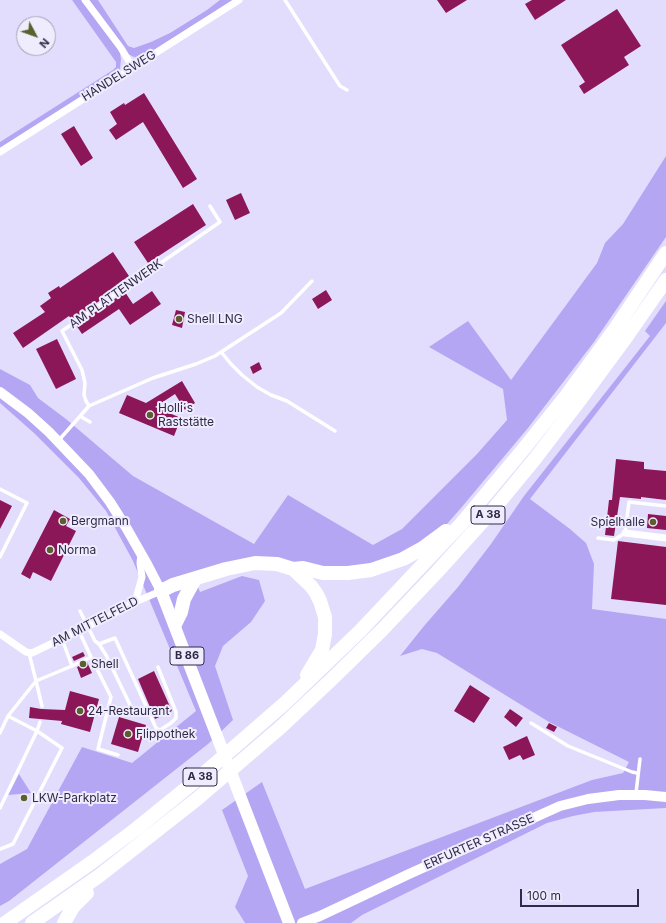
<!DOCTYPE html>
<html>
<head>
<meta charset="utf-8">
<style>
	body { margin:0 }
	#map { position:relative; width:666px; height:923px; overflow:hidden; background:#e2ddfd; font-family:Inter,sans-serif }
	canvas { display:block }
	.north { position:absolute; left:16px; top:16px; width:40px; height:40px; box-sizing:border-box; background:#efedfd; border:1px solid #a39fb5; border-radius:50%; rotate:131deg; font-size:11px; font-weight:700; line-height:16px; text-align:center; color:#302948 }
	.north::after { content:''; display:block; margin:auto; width:14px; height:18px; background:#5b5f2d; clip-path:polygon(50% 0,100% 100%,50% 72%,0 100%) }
	.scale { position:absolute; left:520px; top:889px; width:119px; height:18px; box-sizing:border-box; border:2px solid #302948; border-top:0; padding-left:5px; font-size:12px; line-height:14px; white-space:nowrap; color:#302948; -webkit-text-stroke:3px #efedfd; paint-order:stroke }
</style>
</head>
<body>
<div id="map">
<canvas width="666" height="923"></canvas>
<div class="north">N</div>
<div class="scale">100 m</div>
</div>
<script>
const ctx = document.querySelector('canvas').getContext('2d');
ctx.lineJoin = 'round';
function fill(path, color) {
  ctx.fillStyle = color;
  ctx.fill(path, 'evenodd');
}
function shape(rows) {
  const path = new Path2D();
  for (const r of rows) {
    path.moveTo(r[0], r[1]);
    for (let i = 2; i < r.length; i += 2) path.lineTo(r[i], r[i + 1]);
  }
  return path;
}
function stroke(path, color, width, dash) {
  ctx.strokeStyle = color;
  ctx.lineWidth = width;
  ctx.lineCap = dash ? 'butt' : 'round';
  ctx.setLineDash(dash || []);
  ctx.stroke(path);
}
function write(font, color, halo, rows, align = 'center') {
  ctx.font = font + ' Inter,sans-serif';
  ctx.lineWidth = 4;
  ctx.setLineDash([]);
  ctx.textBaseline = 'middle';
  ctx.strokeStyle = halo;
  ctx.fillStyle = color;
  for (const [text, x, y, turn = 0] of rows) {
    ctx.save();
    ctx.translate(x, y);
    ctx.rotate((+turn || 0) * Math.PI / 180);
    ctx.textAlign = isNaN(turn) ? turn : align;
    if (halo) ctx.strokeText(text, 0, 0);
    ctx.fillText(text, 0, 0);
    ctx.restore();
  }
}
fill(shape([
	[72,0,83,0,116,46,120,53,121,59,120,69,118,73,0,148,0,142,113,70,116,67,116,62],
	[89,0,98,0,128,46,134,48,151,42,170,33,207,10,220,0,233,0,146,55,141,57,134,57,128,54],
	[666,156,666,237,594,342,528,428,461,508,447,524,427,541,371,567,310,567,192,572,200,592,242,576,259,580,265,601,251,622,223,646,215,666,233,720,208,744,9,901,0,906,0,864,27,849,82,747,132,763,196,711,133,561,106,511,79,478,34,433,0,403,0,369,30,385,38,398,66,419,133,476,254,544,288,495,373,545,402,529,477,454,507,420,503,389,429,347,468,321,511,380,597,263,605,243,623,224],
	[666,301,666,323,530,499,570,529,586,543,594,564,592,609,666,619,666,808,594,812,573,816,547,823,362,915,351,923,245,923,235,907,248,876,222,810,262,782,305,889,592,780,623,773,629,762,549,722,437,653,422,649,400,656,424,626,458,587,491,544,524,496,650,336,645,331],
	[19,774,31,793,8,795]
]), '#b5a6f4');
fill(shape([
	[437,0,467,0,446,13],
	[532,0,566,0,535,20,525,4],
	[617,9,641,46,624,57,629,65,584,94,579,86,585,82,561,45],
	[144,93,197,179,183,188,143,122,116,140,109,130,117,124,110,112,124,103,125,105],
	[74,126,93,158,81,166,61,134],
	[241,193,250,213,235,220,226,200],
	[193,204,206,225,148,263,134,242],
	[113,252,129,276,119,283,121,286,72,320,69,316,23,348,13,333,45,312,40,306,51,298,48,293,59,286,60,288],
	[326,290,332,300,318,309,312,299],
	[152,291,161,304,130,325,119,309,82,334,76,325,125,292,133,304],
	[176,310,185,312,182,328,172,325],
	[57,339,76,379,56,389,36,349],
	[259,362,262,369,253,374,250,367],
	[182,381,195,403,185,410,175,394,155,407,181,418,174,436,119,413,127,395,146,403],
	[616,459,644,462,644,469,666,471,666,500,641,497,641,499,620,497,614,536,605,535,609,500,612,500],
	[0,500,12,506,0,529],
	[54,510,70,519,66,526,76,531,51,581,33,572,30,579,21,574],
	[648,514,666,516,666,530,647,528],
	[618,541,666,547,666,605,611,599],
	[83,652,85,656,74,661,72,657],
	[87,662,92,673,81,678,77,667],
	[154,671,172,711,155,719,138,679],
	[470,685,490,698,474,723,454,711],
	[70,691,99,699,90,732,61,724,62,721,29,718,30,707,41,709,65,710],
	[510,709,523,718,516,727,504,717],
	[119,717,146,725,138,752,111,744],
	[549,723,557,727,554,732,546,728],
	[527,736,535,755,523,760,520,755,509,760,503,747]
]), '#8c1758');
stroke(shape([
	[285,0,340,86,347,90],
	[222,353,231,364,242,375,257,387,271,395,287,401,335,431],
	[89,406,86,401,84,395,85,383,82,370,62,331,220,222,210,206],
	[80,416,90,422],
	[59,440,89,406,153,378,196,364,215,356,281,313,312,281],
	[0,489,27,503,0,557],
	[598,538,614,540,625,533,629,502,666,506],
	[80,611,95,641,99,644,115,638,156,728,160,730,171,723,176,718,176,712,158,667],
	[62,639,72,666],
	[99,644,106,655,133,711],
	[91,657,111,697,98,749,118,755],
	[42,706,36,681,72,666,91,657,79,631],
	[531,723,568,746,632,772,637,773],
	[0,733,8,716,36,681,29,653],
	[636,793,640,759],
	[0,808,37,731,8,716],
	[0,849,13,844,62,748,37,731,40,722]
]), '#fff', 3.5);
stroke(shape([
	[85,0,121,48,133,68],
	[0,152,239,0],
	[625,533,666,538],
	[135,602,142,577,140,563,141,553],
	[0,634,26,652,32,653,111,615,135,602,161,591]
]), '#fff', 7);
stroke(shape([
	[0,392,28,413,49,432,89,474,110,502,127,529,147,564,161,591],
	[302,923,320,916,409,874,560,806,588,799,619,795,645,795,666,797]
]), '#fff', 10);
stroke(shape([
	[161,591,289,923]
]), '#fff', 12);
stroke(shape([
	[293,569,311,586,316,593,320,601,325,617,325,634,322,650,307,675],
	[161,591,173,585,226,569,255,563,277,564,293,569,303,568,323,573,348,573,371,570,403,559,423,548,446,531],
	[175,624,181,612,184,599,195,579],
	[5,923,92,862,136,829,194,782,285,703,360,631,461,524,522,451,566,396,617,326,666,253],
	[32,923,99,876,197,799,281,727,332,679,382,630,438,571,492,511,534,460,580,400,627,336,666,280],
	[64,923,73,907,87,893]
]), '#fff', 14);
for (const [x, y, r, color] of [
	[179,319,4,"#5b5f2d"],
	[150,415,4,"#5b5f2d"],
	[63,521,4,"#5b5f2d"],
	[653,522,4,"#5b5f2d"],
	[50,550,4,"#5b5f2d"],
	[83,664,4,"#5b5f2d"],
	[80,711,4,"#5b5f2d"],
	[128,734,4,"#5b5f2d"],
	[24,798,4,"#5b5f2d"]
]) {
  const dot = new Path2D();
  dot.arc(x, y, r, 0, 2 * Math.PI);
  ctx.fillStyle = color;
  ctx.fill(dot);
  stroke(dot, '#efedfd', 1.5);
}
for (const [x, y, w] of [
	[488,515,34],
	[187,656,34],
	[200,777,34]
]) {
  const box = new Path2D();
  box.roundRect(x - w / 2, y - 9, w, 18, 3);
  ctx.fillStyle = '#efedfd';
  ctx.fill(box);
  stroke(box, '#302948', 1);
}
write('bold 11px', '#302948', null, [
	["A 38",488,515],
	["B 86",187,656],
	["A 38",200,777]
]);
write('12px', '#302948', '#efedfd', [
	["HANDELSWEG",119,76,-32],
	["AM PLATTENWERK",116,294,-35],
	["AM MITTELFELD",95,622,-27],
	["ERFURTER STRASSE",479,842,-24]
]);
write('12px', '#302948', '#efedfd', [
	["Shell LNG",187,319],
	["Holli´s",158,408],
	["Raststätte",158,422],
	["Bergmann",71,521],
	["Spielhalle",645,522,"right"],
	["Norma",58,550],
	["Shell",91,664],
	["24-Restaurant",88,711],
	["Flippothek",136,734],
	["LKW-Parkplatz",32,798]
], 'left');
</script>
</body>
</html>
